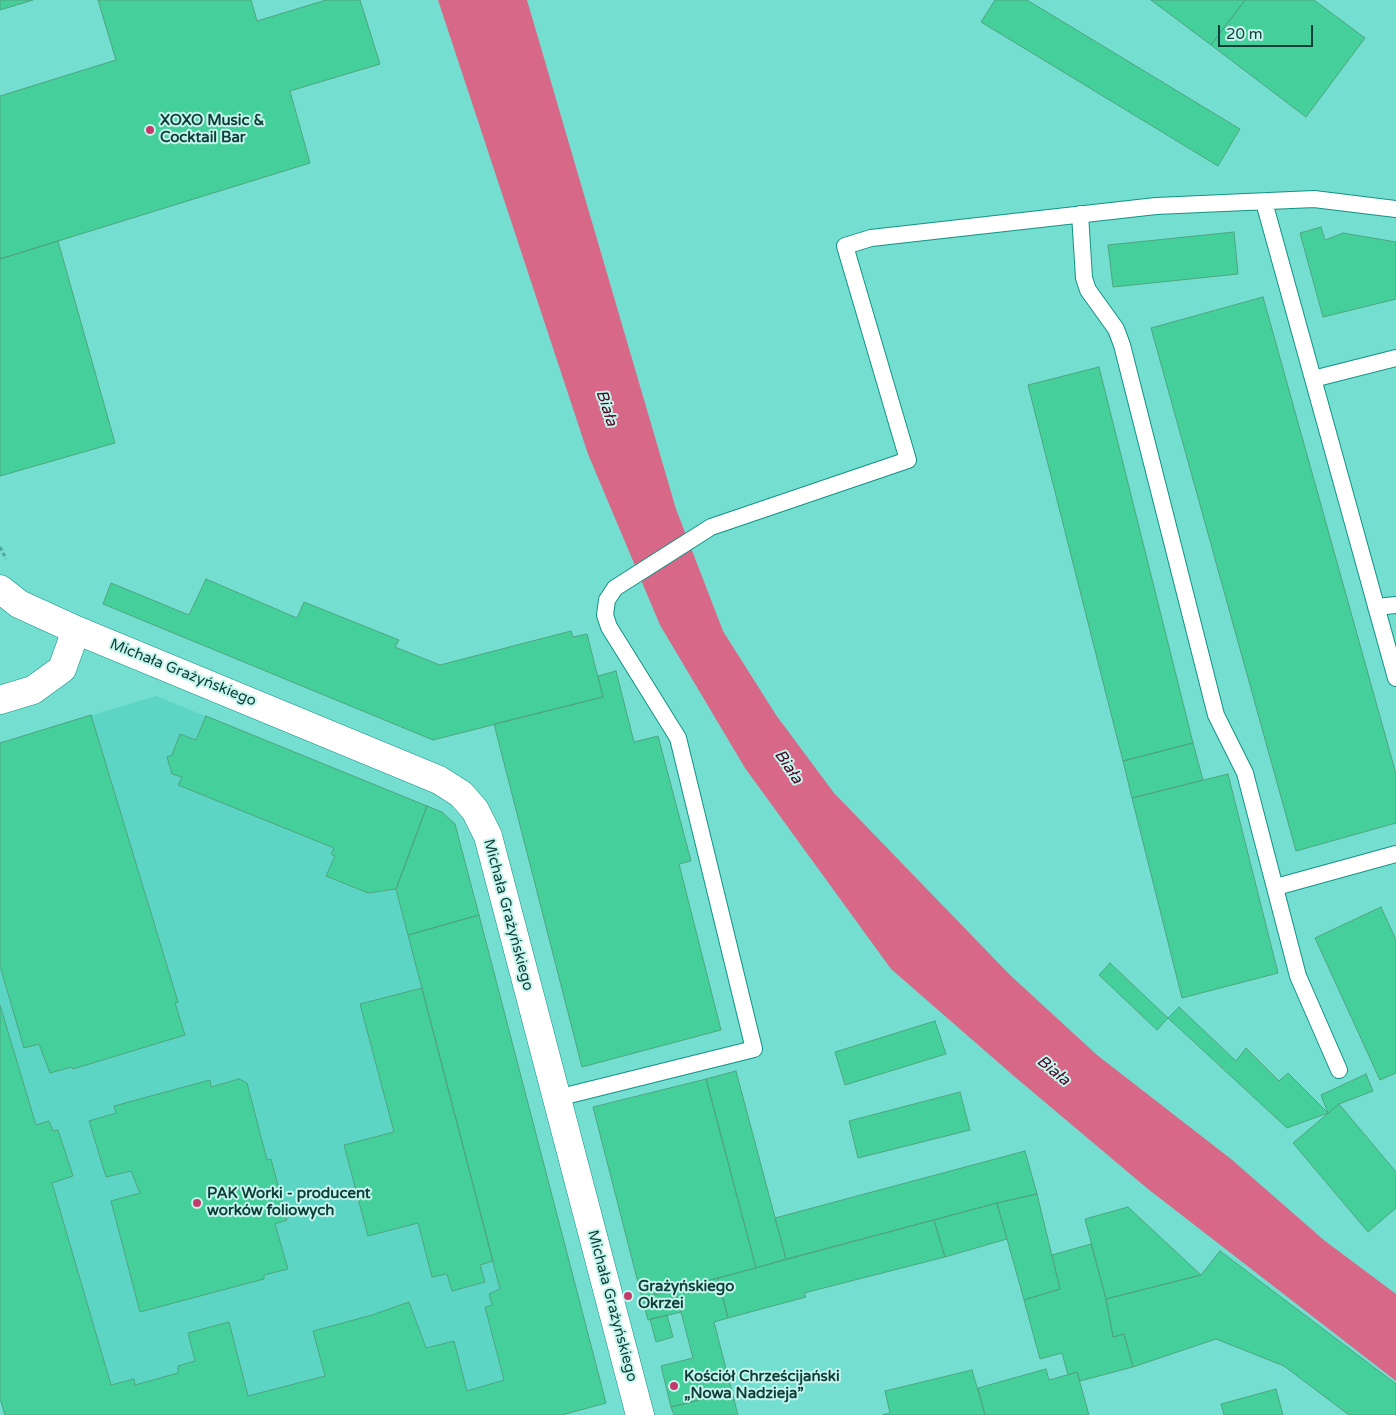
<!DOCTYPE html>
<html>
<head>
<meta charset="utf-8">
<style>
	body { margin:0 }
	#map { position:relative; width:1396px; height:1415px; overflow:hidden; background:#74dfd0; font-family:"Varela Round",sans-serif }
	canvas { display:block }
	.scale { position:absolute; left:1218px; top:25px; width:95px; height:22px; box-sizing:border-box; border:2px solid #0e3e38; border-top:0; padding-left:6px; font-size:15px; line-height:18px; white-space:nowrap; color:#0e3e38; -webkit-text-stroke:4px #c5f5ed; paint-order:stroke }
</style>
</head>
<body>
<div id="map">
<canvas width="1396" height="1415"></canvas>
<div class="scale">20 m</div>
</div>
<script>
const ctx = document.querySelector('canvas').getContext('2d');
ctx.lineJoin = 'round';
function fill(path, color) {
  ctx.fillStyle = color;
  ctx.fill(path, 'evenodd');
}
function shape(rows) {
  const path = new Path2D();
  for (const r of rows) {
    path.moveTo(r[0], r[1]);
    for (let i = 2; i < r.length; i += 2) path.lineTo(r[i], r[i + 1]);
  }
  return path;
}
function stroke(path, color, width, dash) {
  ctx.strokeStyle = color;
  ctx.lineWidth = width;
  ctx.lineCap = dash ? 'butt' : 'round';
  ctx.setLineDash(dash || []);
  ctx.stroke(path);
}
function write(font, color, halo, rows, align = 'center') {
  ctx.font = font + ' "Varela Round",sans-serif';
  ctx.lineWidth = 4;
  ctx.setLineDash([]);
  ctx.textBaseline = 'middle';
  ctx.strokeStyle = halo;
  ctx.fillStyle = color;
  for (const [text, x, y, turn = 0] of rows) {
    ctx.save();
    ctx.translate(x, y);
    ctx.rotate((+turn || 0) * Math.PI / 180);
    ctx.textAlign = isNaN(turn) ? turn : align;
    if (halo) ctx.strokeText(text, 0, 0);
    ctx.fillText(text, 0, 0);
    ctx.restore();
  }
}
fill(shape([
	[156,696,441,812,455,824,606,1403,562,1415,4,1415,0,1400,0,743]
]), '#5cd5c5');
fill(shape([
	[438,0,527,0,676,509,723,631,776,715,834,793,1010,975,1097,1055,1231,1159,1325,1241,1396,1294,1396,1381,1148,1189,1015,1077,891,969,745,768,660,625,588,454]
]), '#d76888');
const building = shape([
	[0,0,33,0,0,10,0,0],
	[98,0,251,0,257,21,326,0,360,0,380,64,290,91,310,163,0,259,0,96,116,60,98,0],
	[995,0,1027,0,1240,129,1218,166,981,22,995,0],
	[1151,0,1245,0,1211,45,1151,0],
	[1245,0,1314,0,1365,38,1306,117,1211,45,1245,0],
	[1321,227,1325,240,1343,233,1396,242,1396,299,1323,317,1300,233,1321,227],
	[1234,232,1238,274,1113,287,1108,245,1234,232],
	[58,241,115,443,0,476,0,259,58,241],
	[1263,297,1396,774,1396,823,1296,851,1151,328,1263,297],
	[1099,367,1193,743,1123,761,1028,385,1099,367],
	[206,579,297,618,304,602,399,640,395,647,440,665,571,631,573,637,587,634,603,697,433,740,103,604,111,583,189,615,206,579],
	[616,671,634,742,658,736,691,861,679,864,721,1030,582,1067,494,724,603,697,598,676,616,671],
	[91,715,178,1002,175,1003,185,1035,73,1069,72,1067,50,1073,39,1044,24,1048,0,966,0,743,91,715],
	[206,716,427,806,396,889,368,893,326,876,335,856,331,854,334,848,178,785,182,777,172,774,167,757,172,755,180,734,196,740,206,716],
	[1193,743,1203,780,1132,798,1123,761,1193,743],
	[1228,774,1278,973,1182,998,1132,798,1228,774],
	[427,806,442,812,455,824,479,915,408,935,396,889,427,806],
	[1381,907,1396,940,1396,1073,1380,1080,1315,938,1381,907],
	[479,915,606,1403,562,1415,5,1415,0,1398,0,1005,36,1125,49,1121,53,1131,58,1130,73,1176,52,1183,111,1385,134,1379,135,1385,178,1373,178,1366,195,1361,188,1333,229,1322,248,1396,325,1376,313,1331,372,1315,409,1302,426,1348,454,1341,467,1391,504,1380,485,1307,492,1305,489,1294,500,1289,408,935,479,915],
	[1110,963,1168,1018,1157,1030,1099,975,1110,963],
	[422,988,493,1261,480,1265,485,1282,452,1291,447,1274,432,1277,418,1223,368,1236,344,1145,394,1132,360,1004,422,988],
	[1179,1007,1236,1061,1246,1048,1279,1081,1288,1073,1328,1113,1287,1128,1168,1018,1179,1007],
	[935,1021,946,1054,845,1085,835,1052,935,1021],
	[736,1071,786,1259,756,1268,706,1079,736,1071],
	[1366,1074,1373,1091,1339,1104,1328,1113,1321,1095,1366,1074],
	[239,1079,247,1083,267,1160,271,1159,287,1220,275,1224,288,1269,264,1275,264,1279,140,1312,111,1201,140,1193,131,1171,106,1177,89,1121,116,1113,114,1106,210,1080,211,1087,239,1079],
	[706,1079,756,1268,642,1298,593,1107,706,1079],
	[960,1092,970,1130,858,1158,849,1121,960,1092],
	[1339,1104,1396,1172,1396,1208,1368,1232,1293,1143,1339,1104],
	[1025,1151,1037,1194,997,1203,786,1259,775,1218,1025,1151],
	[1037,1194,1060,1289,1024,1300,997,1203,1037,1194],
	[997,1203,1007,1239,945,1257,934,1220,997,1203],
	[1128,1207,1201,1275,1106,1299,1085,1219,1128,1207],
	[934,1220,945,1257,804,1293,806,1297,728,1318,718,1278,934,1220],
	[1091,1244,1106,1299,1113,1337,1124,1334,1133,1367,1080,1381,1077,1372,1068,1375,1062,1353,1040,1359,1024,1300,1060,1289,1052,1255,1091,1244],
	[1220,1251,1396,1384,1396,1415,1349,1415,1284,1366,1216,1339,1133,1367,1124,1334,1113,1337,1106,1299,1201,1275,1220,1251],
	[718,1278,728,1318,714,1322,732,1392,671,1407,661,1366,693,1358,675,1289,718,1278],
	[675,1289,681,1312,648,1320,642,1298,675,1289],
	[667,1315,673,1337,656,1342,650,1319,667,1315],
	[1046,1369,1049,1380,1077,1372,1089,1415,985,1415,978,1388,1046,1369],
	[972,1370,985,1415,882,1415,890,1413,885,1391,972,1370],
	[1276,1389,1283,1415,1224,1415,1221,1404,1276,1389],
	[732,1392,738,1415,674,1415,671,1407,732,1392]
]);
fill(building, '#45cf9a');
stroke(building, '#4ea580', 1);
const service = shape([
	[1264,202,1396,678],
	[1080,214,1084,278,1088,290,1116,329,1122,345,1216,715,1245,773,1298,976,1339,1070],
	[1313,379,1396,358],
	[1376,607,1396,605],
	[1276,887,1396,854],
	[557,1098,754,1049,678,738,609,627,605,615,607,600,615,588,711,527,908,460,845,246,871,238,1156,206,1314,199,1396,209]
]);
const minor = shape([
	[0,589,19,604,76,630,439,780,461,794,475,810,488,836,640,1415],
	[0,700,33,690,62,669,76,630]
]);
stroke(service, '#139285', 18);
stroke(minor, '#139285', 29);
stroke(shape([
	[0,547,6,559]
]), '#51a89c', 3, [4, 2.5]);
stroke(service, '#fff', 16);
stroke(minor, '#fff', 28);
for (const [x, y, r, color] of [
	[150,130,5,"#c5396b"],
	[197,1203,5,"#c5396b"],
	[628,1296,5,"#c5396b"],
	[674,1386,5,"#c5396b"]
]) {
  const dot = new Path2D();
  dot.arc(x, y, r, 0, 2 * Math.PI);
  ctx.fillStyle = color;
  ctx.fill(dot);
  stroke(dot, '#c5f5ed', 2);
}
write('bold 15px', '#0e3e38', '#c5f5ed', [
	["XOXO Music &",160,121],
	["Cocktail Bar",160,138],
	["PAK Worki - producent",207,1194],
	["worków foliowych",207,1211],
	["Grażyńskiego",638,1287],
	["Okrzei",638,1304],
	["Kościół Chrześcijański",684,1377],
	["„Nowa Nadzieja”",684,1394]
], 'left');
write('15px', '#0e3e38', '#c5f5ed', [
	["Michała Grażyńskiego",183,673,22],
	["Michała Grażyńskiego",508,915,75],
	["Michała Grażyńskiego",612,1306,75]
]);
write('italic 16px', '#4f0824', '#c5f5ed', [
	["Biała",606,408,72],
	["Biała",788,767,56],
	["Biała",1053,1071,39]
]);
</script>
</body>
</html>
